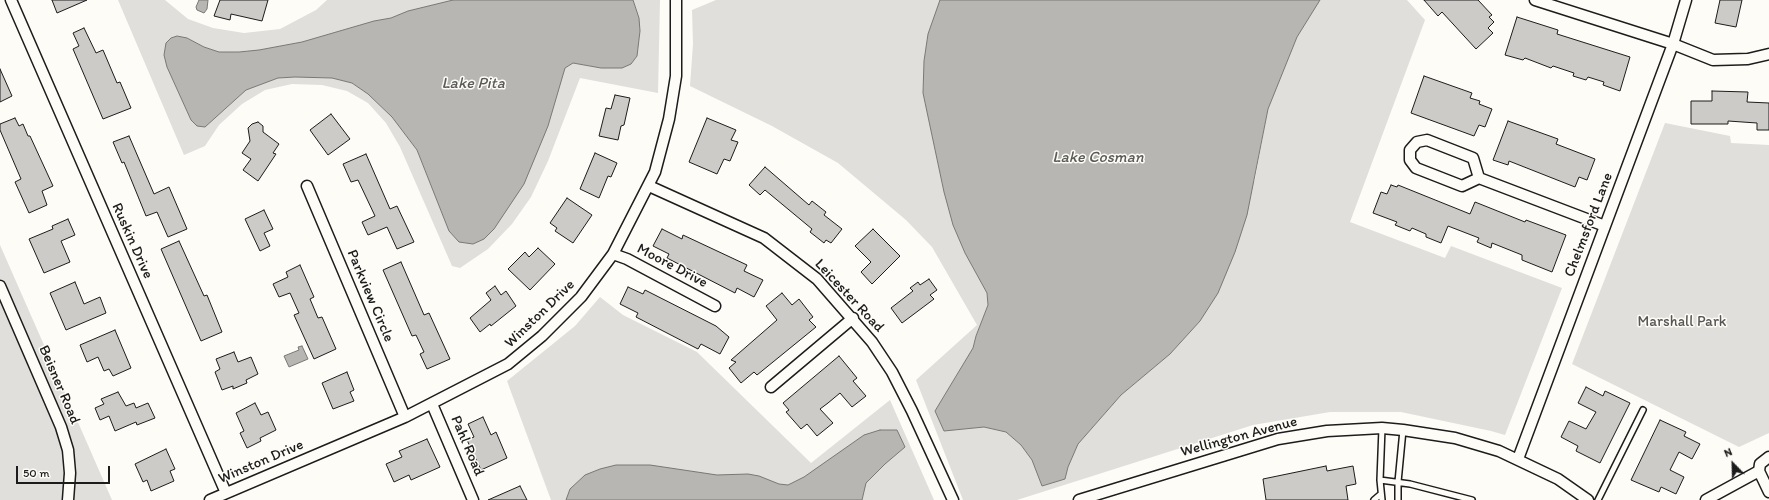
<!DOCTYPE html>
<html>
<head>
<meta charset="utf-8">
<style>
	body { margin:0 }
	#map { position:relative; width:1769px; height:500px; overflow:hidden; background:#fdfcf7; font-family:Itim,sans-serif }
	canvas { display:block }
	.north { position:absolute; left:1713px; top:444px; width:40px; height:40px; -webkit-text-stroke:3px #fdfcf7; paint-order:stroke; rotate:337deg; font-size:11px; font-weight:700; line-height:16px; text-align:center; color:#1c1c1c }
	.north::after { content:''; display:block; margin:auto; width:14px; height:18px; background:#1c1c1c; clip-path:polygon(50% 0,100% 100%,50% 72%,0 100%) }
	.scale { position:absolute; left:16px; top:466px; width:94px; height:18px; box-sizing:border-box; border:2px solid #1c1c1c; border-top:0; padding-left:5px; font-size:12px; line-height:14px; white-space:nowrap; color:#1c1c1c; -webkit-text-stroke:3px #fdfcf7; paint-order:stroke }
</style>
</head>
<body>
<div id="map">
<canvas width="1769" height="500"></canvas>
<div class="north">N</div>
<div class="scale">50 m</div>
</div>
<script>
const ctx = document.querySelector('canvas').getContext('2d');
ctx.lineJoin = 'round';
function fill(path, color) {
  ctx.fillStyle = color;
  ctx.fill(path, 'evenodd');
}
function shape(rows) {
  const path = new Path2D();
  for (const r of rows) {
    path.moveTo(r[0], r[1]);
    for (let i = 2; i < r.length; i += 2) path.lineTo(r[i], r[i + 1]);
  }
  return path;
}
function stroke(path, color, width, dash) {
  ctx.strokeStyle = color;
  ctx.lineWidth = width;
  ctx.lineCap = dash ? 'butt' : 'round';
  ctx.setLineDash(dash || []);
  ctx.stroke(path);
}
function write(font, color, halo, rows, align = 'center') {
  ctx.font = font + ' Itim,sans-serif';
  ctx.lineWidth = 3;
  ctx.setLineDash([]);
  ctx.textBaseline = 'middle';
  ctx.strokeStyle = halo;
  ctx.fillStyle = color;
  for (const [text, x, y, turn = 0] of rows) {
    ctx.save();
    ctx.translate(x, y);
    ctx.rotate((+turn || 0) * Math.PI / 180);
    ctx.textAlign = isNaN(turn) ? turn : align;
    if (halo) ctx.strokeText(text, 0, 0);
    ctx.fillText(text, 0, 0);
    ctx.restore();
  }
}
fill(shape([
	[118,0,165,0,188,19,213,28,244,33,280,29,316,10,327,0,453,0,408,11,391,18,374,21,302,42,259,50,239,52,219,52,204,47,187,38,167,67,191,120,197,126,204,127,246,90,278,78,295,77,332,78,352,83,368,94,392,117,417,150,449,231,460,242,473,244,494,229,548,126,565,68,573,63,601,68,631,64,637,56,640,31,639,18,633,0,660,0,658,93,580,78,548,161,531,197,512,224,488,249,460,268,452,266,400,147,386,123,368,103,347,91,322,85,292,84,265,90,242,104,219,125,205,146,184,155],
	[716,0,940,0,928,34,924,61,923,93,944,192,953,225,965,253,987,293,988,305,976,336,973,348,935,411,944,431,984,427,1006,432,1021,445,1032,460,1042,486,1065,479,1068,467,1078,444,1121,395,1170,354,1200,321,1255,179,1268,109,1297,37,1320,0,1407,0,1425,20,1350,222,1445,258,1451,246,1562,288,1505,435,1491,431,1401,412,1330,412,1253,425,1017,500,963,500,916,380,977,325,932,247,906,220,838,163,772,126,690,86,693,44,692,10],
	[1665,123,1730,136,1731,143,1769,145,1769,433,1739,447,1572,364],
	[0,245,77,420,112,500,0,500],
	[600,297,623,315,697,352,811,463,890,400,934,500,551,500,507,381,575,326]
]), '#e0dfdb');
const water = shape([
	[199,0,208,0,207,9,204,13,197,10,196,7,199,0],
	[453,0,633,0,639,18,640,31,637,56,631,64,622,68,601,68,573,63,565,68,548,126,524,184,494,229,484,239,473,244,459,242,449,231,417,150,392,117,368,94,352,83,332,78,295,77,278,78,246,90,205,127,197,126,191,120,167,67,164,55,166,43,171,38,177,36,187,38,204,47,219,52,239,52,259,50,302,42,374,21,391,18,408,11,453,0],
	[940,0,1320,0,1297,37,1268,109,1247,215,1235,252,1218,293,1200,321,1170,354,1121,395,1078,444,1068,467,1065,479,1042,486,1032,460,1021,445,1006,432,984,427,944,431,935,411,973,348,976,336,988,305,987,293,965,253,953,225,944,192,923,93,924,61,928,34,940,0],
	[302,346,308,359,289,367,284,356,299,350,298,347,302,346],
	[880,430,897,430,905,447,885,464,866,483,862,500,566,500,570,489,585,475,600,469,616,465,650,465,717,475,748,474,759,476,779,484,788,485,804,477,864,435,880,430]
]);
fill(water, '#b7b6b2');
stroke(water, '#797876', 1);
const building = shape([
	[52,0,87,0,57,13,52,0],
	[220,0,268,0,262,21,231,14,230,20,214,16,220,0],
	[1424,0,1478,0,1492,15,1489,17,1494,22,1488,28,1493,33,1476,49,1442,12,1438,16,1424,0],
	[1720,0,1742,0,1736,27,1715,23,1720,0],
	[1517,17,1558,30,1557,34,1630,57,1620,91,1603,85,1604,82,1588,77,1586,80,1573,76,1574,73,1553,66,1551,68,1525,58,1523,60,1505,55,1517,17],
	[84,28,96,53,103,50,117,83,120,82,131,108,103,119,73,49,79,46,73,33,84,28],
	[0,69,12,96,0,102,0,69],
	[1424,76,1472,93,1470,98,1480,101,1479,104,1492,109,1485,127,1479,125,1474,136,1411,113,1424,76],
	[1712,91,1748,92,1747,102,1769,103,1769,130,1757,130,1757,123,1728,121,1728,124,1691,124,1691,101,1712,101,1712,91],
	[615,95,630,98,624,125,621,126,618,140,599,136,606,108,611,109,615,95],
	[331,114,350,139,328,155,310,130,331,114],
	[15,118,19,126,23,124,28,136,30,136,53,186,42,191,47,205,29,213,15,182,21,179,0,130,0,124,15,118],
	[707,118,736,130,731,140,738,142,730,161,724,159,717,174,689,162,707,118],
	[1508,121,1558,139,1556,144,1595,159,1587,180,1579,177,1575,187,1509,161,1508,165,1493,160,1508,121],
	[258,122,263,126,263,132,279,144,273,153,276,154,258,181,243,170,251,159,242,153,250,141,248,128,252,124,258,122],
	[129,136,154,194,169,187,187,229,168,237,157,212,146,216,124,162,122,163,113,142,129,136],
	[595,153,617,163,611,177,608,176,599,198,580,189,595,153],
	[366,154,390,209,397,206,414,242,397,249,387,227,368,235,362,222,375,216,358,180,351,182,343,164,366,154],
	[765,167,809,205,812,201,826,212,824,215,842,229,831,243,826,240,824,243,810,232,812,229,765,190,760,195,749,185,765,167],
	[1391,185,1397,187,1398,185,1470,214,1475,202,1525,222,1526,220,1566,235,1552,272,1522,260,1522,255,1492,243,1491,248,1477,242,1479,238,1448,226,1441,243,1426,237,1426,234,1412,228,1410,231,1395,225,1397,222,1373,213,1381,192,1387,194,1391,185],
	[567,198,592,215,573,243,555,231,557,228,550,223,567,198],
	[264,210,273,229,264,233,270,246,260,251,245,219,264,210],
	[68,219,75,235,61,241,70,262,44,273,29,239,53,229,52,226,68,219],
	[662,229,682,239,683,235,747,265,744,271,763,280,754,297,737,288,735,293,667,258,669,254,653,246,662,229],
	[873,229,900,256,872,284,861,272,871,262,855,246,873,229],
	[179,241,204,296,207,295,222,332,201,341,161,249,179,241],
	[538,248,555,264,530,290,508,269,525,252,529,257,538,248],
	[401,262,424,315,429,313,450,359,427,369,420,354,424,352,416,335,412,336,383,270,401,262],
	[300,265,314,297,310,299,318,318,322,317,336,349,314,359,294,315,299,313,290,293,279,297,273,284,288,277,286,272,300,265],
	[929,279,937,290,930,295,934,299,902,323,891,308,913,291,910,288,918,282,920,285,929,279],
	[75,282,84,304,100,297,106,313,66,330,50,293,75,282],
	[495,286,501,295,506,291,516,306,491,326,490,324,480,332,470,318,491,300,486,293,495,286],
	[628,287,643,294,645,290,716,326,729,337,720,354,701,344,698,349,636,317,638,313,620,304,628,287],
	[782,293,792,305,799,299,813,317,809,320,816,327,757,375,754,372,741,383,729,368,736,362,731,360,777,320,766,306,782,293],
	[115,330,131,368,113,376,109,369,104,371,98,357,87,362,80,345,115,330],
	[234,352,238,362,251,357,258,374,246,380,247,383,233,389,233,386,222,390,215,372,220,369,216,359,234,352],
	[839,356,857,378,853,381,866,396,852,407,840,393,828,403,820,409,833,423,817,436,807,424,801,429,786,412,789,410,783,403,839,356],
	[347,372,354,390,350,392,354,401,333,409,322,383,347,372],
	[1586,387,1603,396,1605,391,1630,403,1600,463,1576,451,1578,446,1561,437,1569,421,1586,429,1596,412,1578,403,1586,387],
	[118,392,126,406,134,403,136,408,148,403,155,418,137,425,136,422,115,431,109,416,100,420,95,408,104,404,101,399,118,392],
	[255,403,261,415,268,412,276,430,260,438,261,441,247,448,240,433,244,431,236,413,255,403],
	[483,417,491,435,496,432,507,458,481,470,467,440,474,437,468,424,483,417],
	[1660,420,1686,432,1684,436,1700,444,1692,459,1679,452,1670,470,1684,477,1676,494,1661,487,1659,492,1631,480,1660,420],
	[427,439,440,467,411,480,409,475,394,482,386,464,402,457,399,451,427,439],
	[166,449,175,469,170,471,174,481,151,491,147,480,143,482,135,464,166,449],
	[1326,466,1327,471,1353,466,1356,484,1346,486,1348,500,1266,500,1263,479,1326,466],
	[520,486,527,500,488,500,520,486]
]);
fill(building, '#cccbc8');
stroke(building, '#1c1c1c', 1);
const service = shape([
	[1380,480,1410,484,1472,500],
	[1374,500,1381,494],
	[1382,500,1380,480,1382,428],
	[1398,500,1398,482,1403,430],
	[1598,500,1643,410]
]);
const minor = shape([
	[11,0,226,493],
	[1535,0,1673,44,1713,60,1748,59,1769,54],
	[1479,178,1462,186,1416,168,1410,160,1410,150,1417,142,1427,140,1473,158,1479,178,1605,226],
	[307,186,405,417],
	[649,186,764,238,817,279,872,342,892,372,912,411,953,500],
	[613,254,627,259,715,306],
	[0,286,61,427,68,450,70,473,68,500],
	[771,387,853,318],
	[432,404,473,500],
	[1769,457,1760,464,1759,471,1769,492],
	[1518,459,1673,44,1686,0],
	[210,500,405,417,508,364,542,336,581,297,613,254,655,172,669,119,676,76,676,0],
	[1079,500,1278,439,1327,431,1382,428,1403,430,1455,438,1499,451,1558,479,1588,500],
	[1706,500,1759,471]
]);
stroke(service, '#1c1c1c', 8);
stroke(minor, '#1c1c1c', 13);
stroke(service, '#fdfcf7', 5);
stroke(minor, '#fdfcf7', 10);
write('15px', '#1c1c1c', '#fdfcf7', [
	["Chelmsford Lane",1589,225,-69],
	["Ruskin Drive",132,241,66],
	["Moore Drive",672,266,28],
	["Parkview Circle",370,296,67],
	["Leicester Road",849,296,47],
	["Winston Drive",540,314,-44],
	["Beisner Road",59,385,67],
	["Wellington Avenue",1239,437,-15],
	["Pahl Road",467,446,67],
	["Winston Drive",261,462,-23]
]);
write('15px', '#575655', '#fdfcf7', [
	["Marshall Park",1682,322]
]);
write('italic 16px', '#5a5a58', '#fdfcf7', [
	["Lake Pita",473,84],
	["Lake Cosman",1098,158]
]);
</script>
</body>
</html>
